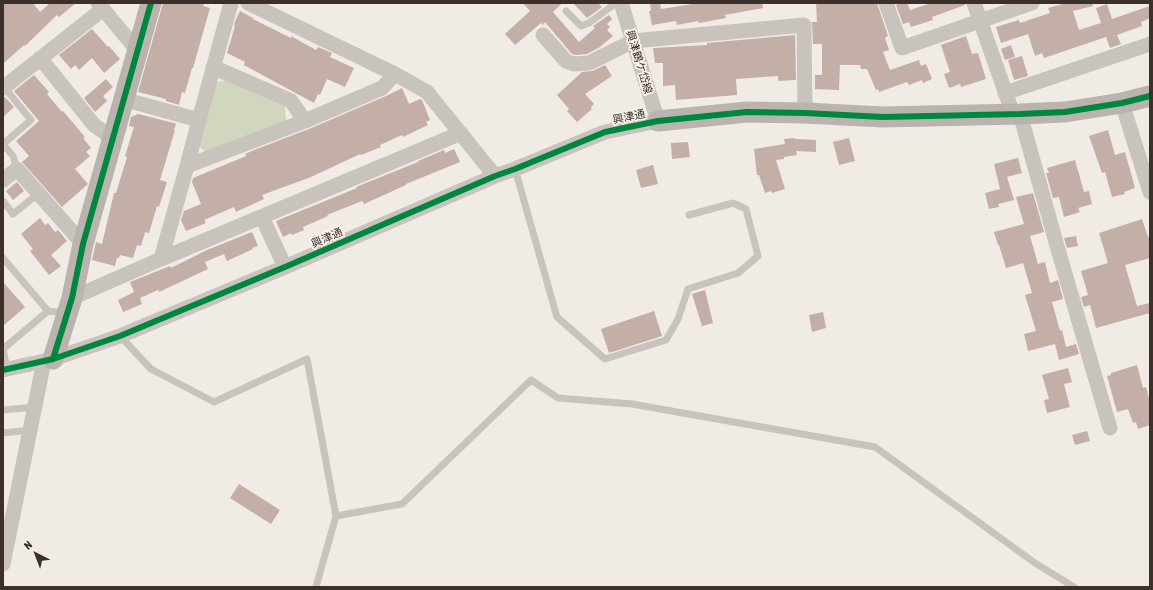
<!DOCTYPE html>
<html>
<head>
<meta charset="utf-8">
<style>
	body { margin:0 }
	#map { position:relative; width:1153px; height:590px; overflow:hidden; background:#f0ebe5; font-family:"Asap Condensed",sans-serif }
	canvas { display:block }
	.frame { position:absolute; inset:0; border:4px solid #3b302b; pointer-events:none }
	.north { position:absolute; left:16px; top:534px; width:40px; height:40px; -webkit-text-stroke:3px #fbf5ee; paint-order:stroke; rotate:318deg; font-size:11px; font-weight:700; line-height:16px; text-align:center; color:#3b302b }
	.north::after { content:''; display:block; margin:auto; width:14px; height:18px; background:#3b302b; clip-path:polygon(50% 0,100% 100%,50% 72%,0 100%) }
</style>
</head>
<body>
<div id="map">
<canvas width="1153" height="590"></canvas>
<div class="frame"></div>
<div class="north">N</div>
</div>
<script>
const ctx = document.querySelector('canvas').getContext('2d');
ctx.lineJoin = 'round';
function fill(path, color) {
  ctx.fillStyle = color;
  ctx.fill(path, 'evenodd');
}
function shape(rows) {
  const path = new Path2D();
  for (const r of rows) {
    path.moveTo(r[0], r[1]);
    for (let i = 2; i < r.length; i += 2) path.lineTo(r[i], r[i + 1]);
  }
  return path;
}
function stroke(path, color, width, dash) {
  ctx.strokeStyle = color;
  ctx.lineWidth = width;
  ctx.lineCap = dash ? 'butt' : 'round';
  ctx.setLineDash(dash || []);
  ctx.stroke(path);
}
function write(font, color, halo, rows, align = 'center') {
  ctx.font = font + ' "Asap Condensed","Noto Sans JP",sans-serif';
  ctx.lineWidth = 3.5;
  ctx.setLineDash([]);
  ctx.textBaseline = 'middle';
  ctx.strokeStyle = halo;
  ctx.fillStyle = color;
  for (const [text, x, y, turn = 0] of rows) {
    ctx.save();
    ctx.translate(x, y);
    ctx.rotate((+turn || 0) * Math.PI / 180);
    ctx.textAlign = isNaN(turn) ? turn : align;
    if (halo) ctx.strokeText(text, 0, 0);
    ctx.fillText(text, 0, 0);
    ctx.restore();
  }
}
fill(shape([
	[225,80,285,107,286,121,208,153,199,147,215,83]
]), '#d1d6bf');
fill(shape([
	[3,3,33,3,40,12,50,3,76,3,59,17,57,15,25,46,24,45,3,64],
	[163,3,204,3,203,6,210,8,193,68,192,68,185,93,182,92,179,105,166,101,166,99,138,92],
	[523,3,562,3,553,12,579,42,595,28,593,26,609,15,612,19,607,24,610,27,607,30,613,36,600,47,587,54,575,55,571,53,545,22,543,25,541,23,515,45,505,34,530,11],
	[573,3,598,3,602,7,587,18],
	[650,3,660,3,661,9,699,3,762,3,763,8,725,15,726,18,699,23,698,21,677,25,676,21,652,25,649,11,651,11],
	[816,3,877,3,888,36,885,38,889,50,883,52,890,70,919,60,921,66,926,64,932,79,923,83,922,80,909,85,907,82,879,92,878,89,876,90,867,69,861,69,860,65,840,65,839,90,815,89,815,75,822,75,822,44,813,44,812,22,817,22],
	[900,3,907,3,910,10,931,3,965,3,965,5,932,17,933,20,911,27,909,22,903,24,896,5],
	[1066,3,1092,3,1093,6,1073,11,1079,30,1101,23,1096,8,1107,4,1112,19,1150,6,1150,18,1141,22,1142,26,1117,35,1121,44,1110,48,1106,37,1044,58,1042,53,1035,56,1028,34,1001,43,996,27,1019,20,1020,23,1050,13,1048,8],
	[240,11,253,18,253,19,291,38,291,36,316,50,318,47,332,53,330,57,354,68,345,87,327,79,320,95,318,94,314,103,244,65,245,62,227,53,235,26,234,25,236,19],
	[92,29,108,47,109,46,120,59,104,73,92,58,79,70,75,65,71,69,59,55],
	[795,35,796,80,778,81,778,76,736,79,737,95,676,100,675,85,663,86,663,63,655,63,653,48,707,45,707,43],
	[966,36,972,54,978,53,986,79,961,87,960,84,949,88,944,74,950,72,941,45],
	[1011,45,1015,57,1005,60,1001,49],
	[1022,56,1028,76,1014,80,1008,60],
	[605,65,612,76,585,94,594,104,591,107,592,109,577,122,567,111,569,109,557,95,582,72,593,71],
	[34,75,49,92,47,94,62,112,63,111,85,137,83,138,91,148,86,152,90,156,75,169,88,184,62,207,22,162,29,156,16,141,39,121,14,91],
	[106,79,113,87,103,96,107,101,95,112,84,98],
	[402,88,409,104,420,99,422,100,430,120,426,122,428,125,403,137,402,135,380,145,381,147,361,155,360,154,311,177,262,195,264,199,236,212,234,207,204,220,206,223,186,231,181,220,184,211,201,204,192,182,193,178,246,156,245,154,254,150,309,129,386,96],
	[3,97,5,97,14,107,3,117],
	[138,114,174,123,176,124,174,130,175,130,160,180,167,182,159,207,157,206,149,233,145,232,141,246,137,245,133,258,120,255,119,258,117,258,115,266,92,260,96,242,102,244,114,193,116,193,127,157,125,156,134,127,129,126,131,117],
	[1108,130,1115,155,1125,152,1135,188,1124,192,1125,194,1112,197,1105,172,1102,173,1089,136],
	[795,138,795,139,816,140,816,152,796,151,797,155,784,157,784,159,776,160,785,189,772,193,771,191,765,193,759,175,757,175,754,149,785,144,784,139],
	[849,138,855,161,839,165,833,142],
	[688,142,690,157,672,159,671,143],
	[454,149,460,162,406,184,406,185,364,204,362,201,327,215,328,216,303,227,304,230,292,235,291,233,283,237,276,221,357,188,356,187,418,162,418,161,444,150,445,153],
	[1018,158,1022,173,1007,177,1014,200,998,204,999,207,989,209,985,193,1000,189,994,164],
	[1075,160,1084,192,1089,191,1092,204,1078,208,1080,212,1064,217,1059,197,1053,198,1046,173,1049,173,1047,168],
	[653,165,658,184,641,188,636,170],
	[17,182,24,191,13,200,6,191],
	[1033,193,1044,232,1030,236,1038,264,1045,262,1050,283,1058,280,1063,299,1052,302,1060,331,1062,330,1066,347,1076,344,1079,354,1059,360,1055,344,1028,351,1024,334,1036,331,1025,295,1032,293,1023,263,1006,268,999,245,998,245,994,232,1024,224,1016,197],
	[40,218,45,225,48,223,55,232,58,230,67,241,51,255,61,266,49,275,30,251,33,249,21,234],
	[1142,219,1148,237,1150,236,1150,258,1125,265,1137,306,1150,303,1150,313,1096,328,1090,305,1084,307,1081,297,1088,295,1081,271,1108,263,1099,233],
	[252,232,258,246,252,248,253,249,227,261,224,254,205,262,208,269,159,292,158,290,140,298,142,304,123,312,118,300,134,292,130,282,170,266,171,268,207,250],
	[1076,236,1078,246,1067,248,1064,238],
	[3,282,25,307,3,326],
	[705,290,713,323,702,326,692,294],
	[654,311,662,336,609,353,601,329],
	[823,312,826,328,812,332,809,315],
	[1137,365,1143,388,1146,387,1150,402,1150,425,1138,429,1136,422,1133,423,1128,409,1117,412,1107,376,1111,375,1111,373],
	[1068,368,1072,382,1064,384,1070,407,1047,413,1044,400,1049,399,1042,375],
	[1087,431,1090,441,1075,445,1072,435],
	[239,484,280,510,271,524,230,498]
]), '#c3afa7');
stroke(shape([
	[566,11,581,26,589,23,616,3],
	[3,144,31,120,4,87],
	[3,144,13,156,17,169],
	[515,169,557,317,605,359,666,340,678,319,688,289,738,273,758,256,746,209,733,203,689,215],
	[3,201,13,214,39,193],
	[3,258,48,311],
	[120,336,151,369,214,402,307,359,336,516,402,504,531,380,558,398,632,404,875,447,1035,563,1074,587],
	[7,369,3,349,48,311,65,313],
	[3,410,35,407],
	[3,433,30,430],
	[316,587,336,516]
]), '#c9c3be', 7);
stroke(shape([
	[98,3,137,50],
	[248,3,395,74,427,92,495,176],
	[886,3,902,48,1032,3],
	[974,3,1013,114],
	[543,35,566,61,574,64,589,63,633,41,804,25,805,113],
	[40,58,94,125,112,138],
	[213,67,291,101,305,121],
	[3,88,103,9],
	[1005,93,1150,44],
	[123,99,199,120],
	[1122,103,1150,192],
	[1020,114,1059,253,1110,428],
	[187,166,305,121,382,88,395,74],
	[3,180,17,169,83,244],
	[262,217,285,267],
	[161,259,461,133],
	[72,298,161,259,187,166,199,120,231,3],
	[3,370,53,359,120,336,285,267,495,176,515,169,605,132,658,121,621,3],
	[3,564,44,361]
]), '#c9c3be', 15);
stroke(shape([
	[658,121,747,112,805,113,883,117,1020,114,1065,112,1122,103,1150,96],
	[53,359,72,298,83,244,151,3]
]), '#bab3ae', 21);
stroke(shape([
	[53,359,72,298,83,244,151,3],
	[3,370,53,359,120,336,285,267,495,176,515,169,605,132,658,121,747,112,805,113,883,117,1020,114,1065,112,1122,103,1150,96]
]), '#00873e', 6);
write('11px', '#3b302b', '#fbf5ee', [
	["興津鶴ケ岱線",639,62,73],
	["興津通",629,117,-12],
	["興津通",327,238,-24]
]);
</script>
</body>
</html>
